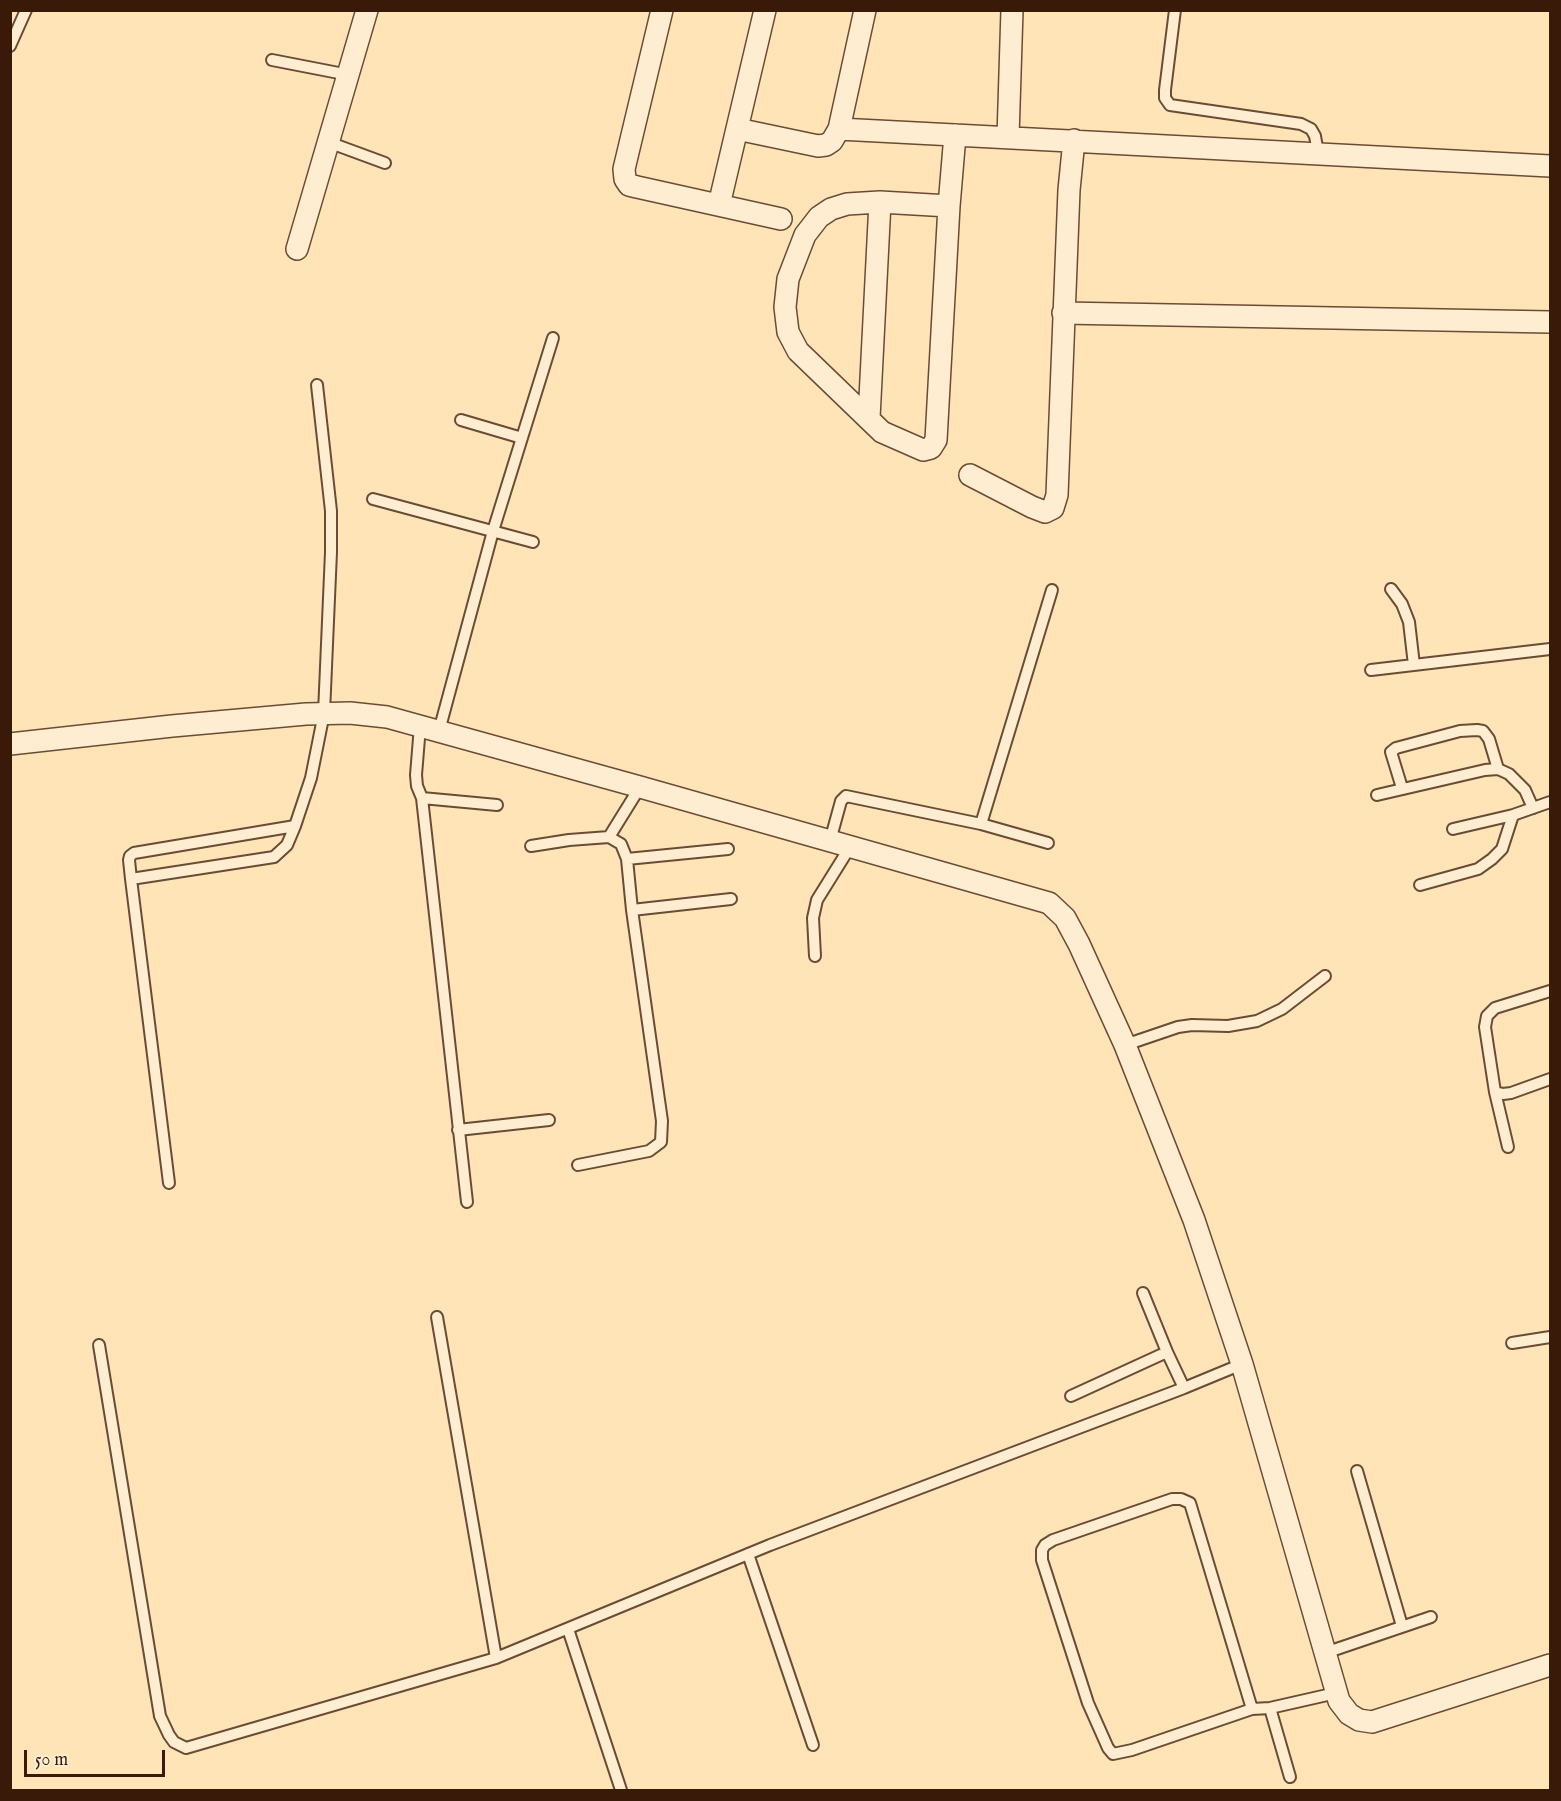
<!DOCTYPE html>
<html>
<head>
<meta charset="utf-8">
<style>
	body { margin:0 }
	#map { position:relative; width:1561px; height:1801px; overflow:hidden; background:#fee4b7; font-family:"IM FELL English",serif }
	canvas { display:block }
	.frame { position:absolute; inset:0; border:12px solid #391a09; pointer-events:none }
	.scale { position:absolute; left:24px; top:1750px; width:141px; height:27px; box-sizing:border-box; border:3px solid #391a09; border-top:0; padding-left:8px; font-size:18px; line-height:21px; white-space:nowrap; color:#391a09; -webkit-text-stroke:4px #feedd0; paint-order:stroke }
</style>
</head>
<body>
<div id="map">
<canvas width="1561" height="1801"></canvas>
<div class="frame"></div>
<div class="scale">50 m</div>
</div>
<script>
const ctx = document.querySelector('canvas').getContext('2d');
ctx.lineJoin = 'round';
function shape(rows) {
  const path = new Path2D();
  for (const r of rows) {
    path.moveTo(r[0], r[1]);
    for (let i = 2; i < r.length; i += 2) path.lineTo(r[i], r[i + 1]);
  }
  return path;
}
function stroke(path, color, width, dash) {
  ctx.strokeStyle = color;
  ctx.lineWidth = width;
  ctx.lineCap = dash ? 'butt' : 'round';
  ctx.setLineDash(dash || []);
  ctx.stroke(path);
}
const lane = shape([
	[1175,10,1165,90,1165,98,1170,105,1301,124,1311,129,1315,136,1318,153],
	[10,46,26,10],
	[272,60,349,75],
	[328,142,385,163],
	[461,420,522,438],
	[373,499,533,542],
	[1391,589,1402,604,1409,622,1414,665],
	[1371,670,1550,649],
	[420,726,416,775,417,786,422,798,497,805],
	[439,731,493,531,553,338],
	[1402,788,1391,752,1396,748,1460,731,1477,730,1483,731,1489,739,1498,769],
	[1377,795,1485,770,1498,769,1509,774,1525,790,1533,808],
	[422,798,467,1202],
	[981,824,1052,590],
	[1453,829,1513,815],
	[609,837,640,787],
	[830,841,841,801,846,796,981,824,1048,843],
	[531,846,569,840,609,837,621,844,627,859,728,849],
	[131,879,274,857,287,845,295,826,311,778,324,713,331,552,331,511,317,385],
	[1420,885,1478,869,1492,859,1502,849,1513,815,1550,802],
	[632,910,731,899],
	[815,956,813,918,817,900,850,847],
	[1550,991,1495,1008,1487,1016,1485,1027,1495,1092,1503,1094,1511,1093,1550,1079],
	[1125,1045,1178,1027,1192,1025,1228,1026,1257,1021,1282,1009,1325,976],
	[1495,1092,1508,1147],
	[458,1130,549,1120],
	[578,1165,649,1151,661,1142,662,1121,632,910,627,859],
	[169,1183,131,879,129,860,130,856,134,853,295,826],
	[437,1317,496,1658],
	[1512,1343,1550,1337],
	[99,1345,160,1716,169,1735,174,1742,186,1748,496,1658,770,1545,1184,1388,1242,1364],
	[1167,1352,1184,1388],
	[1071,1396,1167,1352,1143,1293],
	[1357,1471,1402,1626],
	[748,1554,813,1745],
	[568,1629,621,1790],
	[1325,1653,1431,1617],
	[1270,1708,1290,1777],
	[1252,1709,1190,1503,1181,1499,1172,1499,1053,1540,1045,1545,1042,1550,1042,1560,1088,1703,1108,1748,1113,1754,1132,1750,1252,1709,1270,1708,1336,1693]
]);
const street = shape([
	[662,10,624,169,625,179,629,185,637,187,781,219],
	[737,129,818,146,826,145,832,141,839,129,865,10],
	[839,129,1550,166],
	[1008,137,1012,10],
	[719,205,765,10],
	[949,206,880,202,847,204,831,209,819,217,805,235,788,279,785,307,788,332,798,351,882,432,923,450,931,448,936,440,949,206,955,135],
	[297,249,367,10],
	[1063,313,1550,322],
	[869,418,880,202],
	[970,475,1032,507,1045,512,1053,508,1057,495,1069,190,1074,140],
	[10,744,172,726,306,714,350,713,387,717,640,787,1049,903,1065,918,1079,944,1125,1045,1194,1220,1242,1364,1339,1701,1349,1714,1359,1720,1372,1722,1550,1665]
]);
stroke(lane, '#6a4c34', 14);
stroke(street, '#6a4c34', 24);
stroke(lane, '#feedd0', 10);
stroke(street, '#feedd0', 21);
</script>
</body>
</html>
